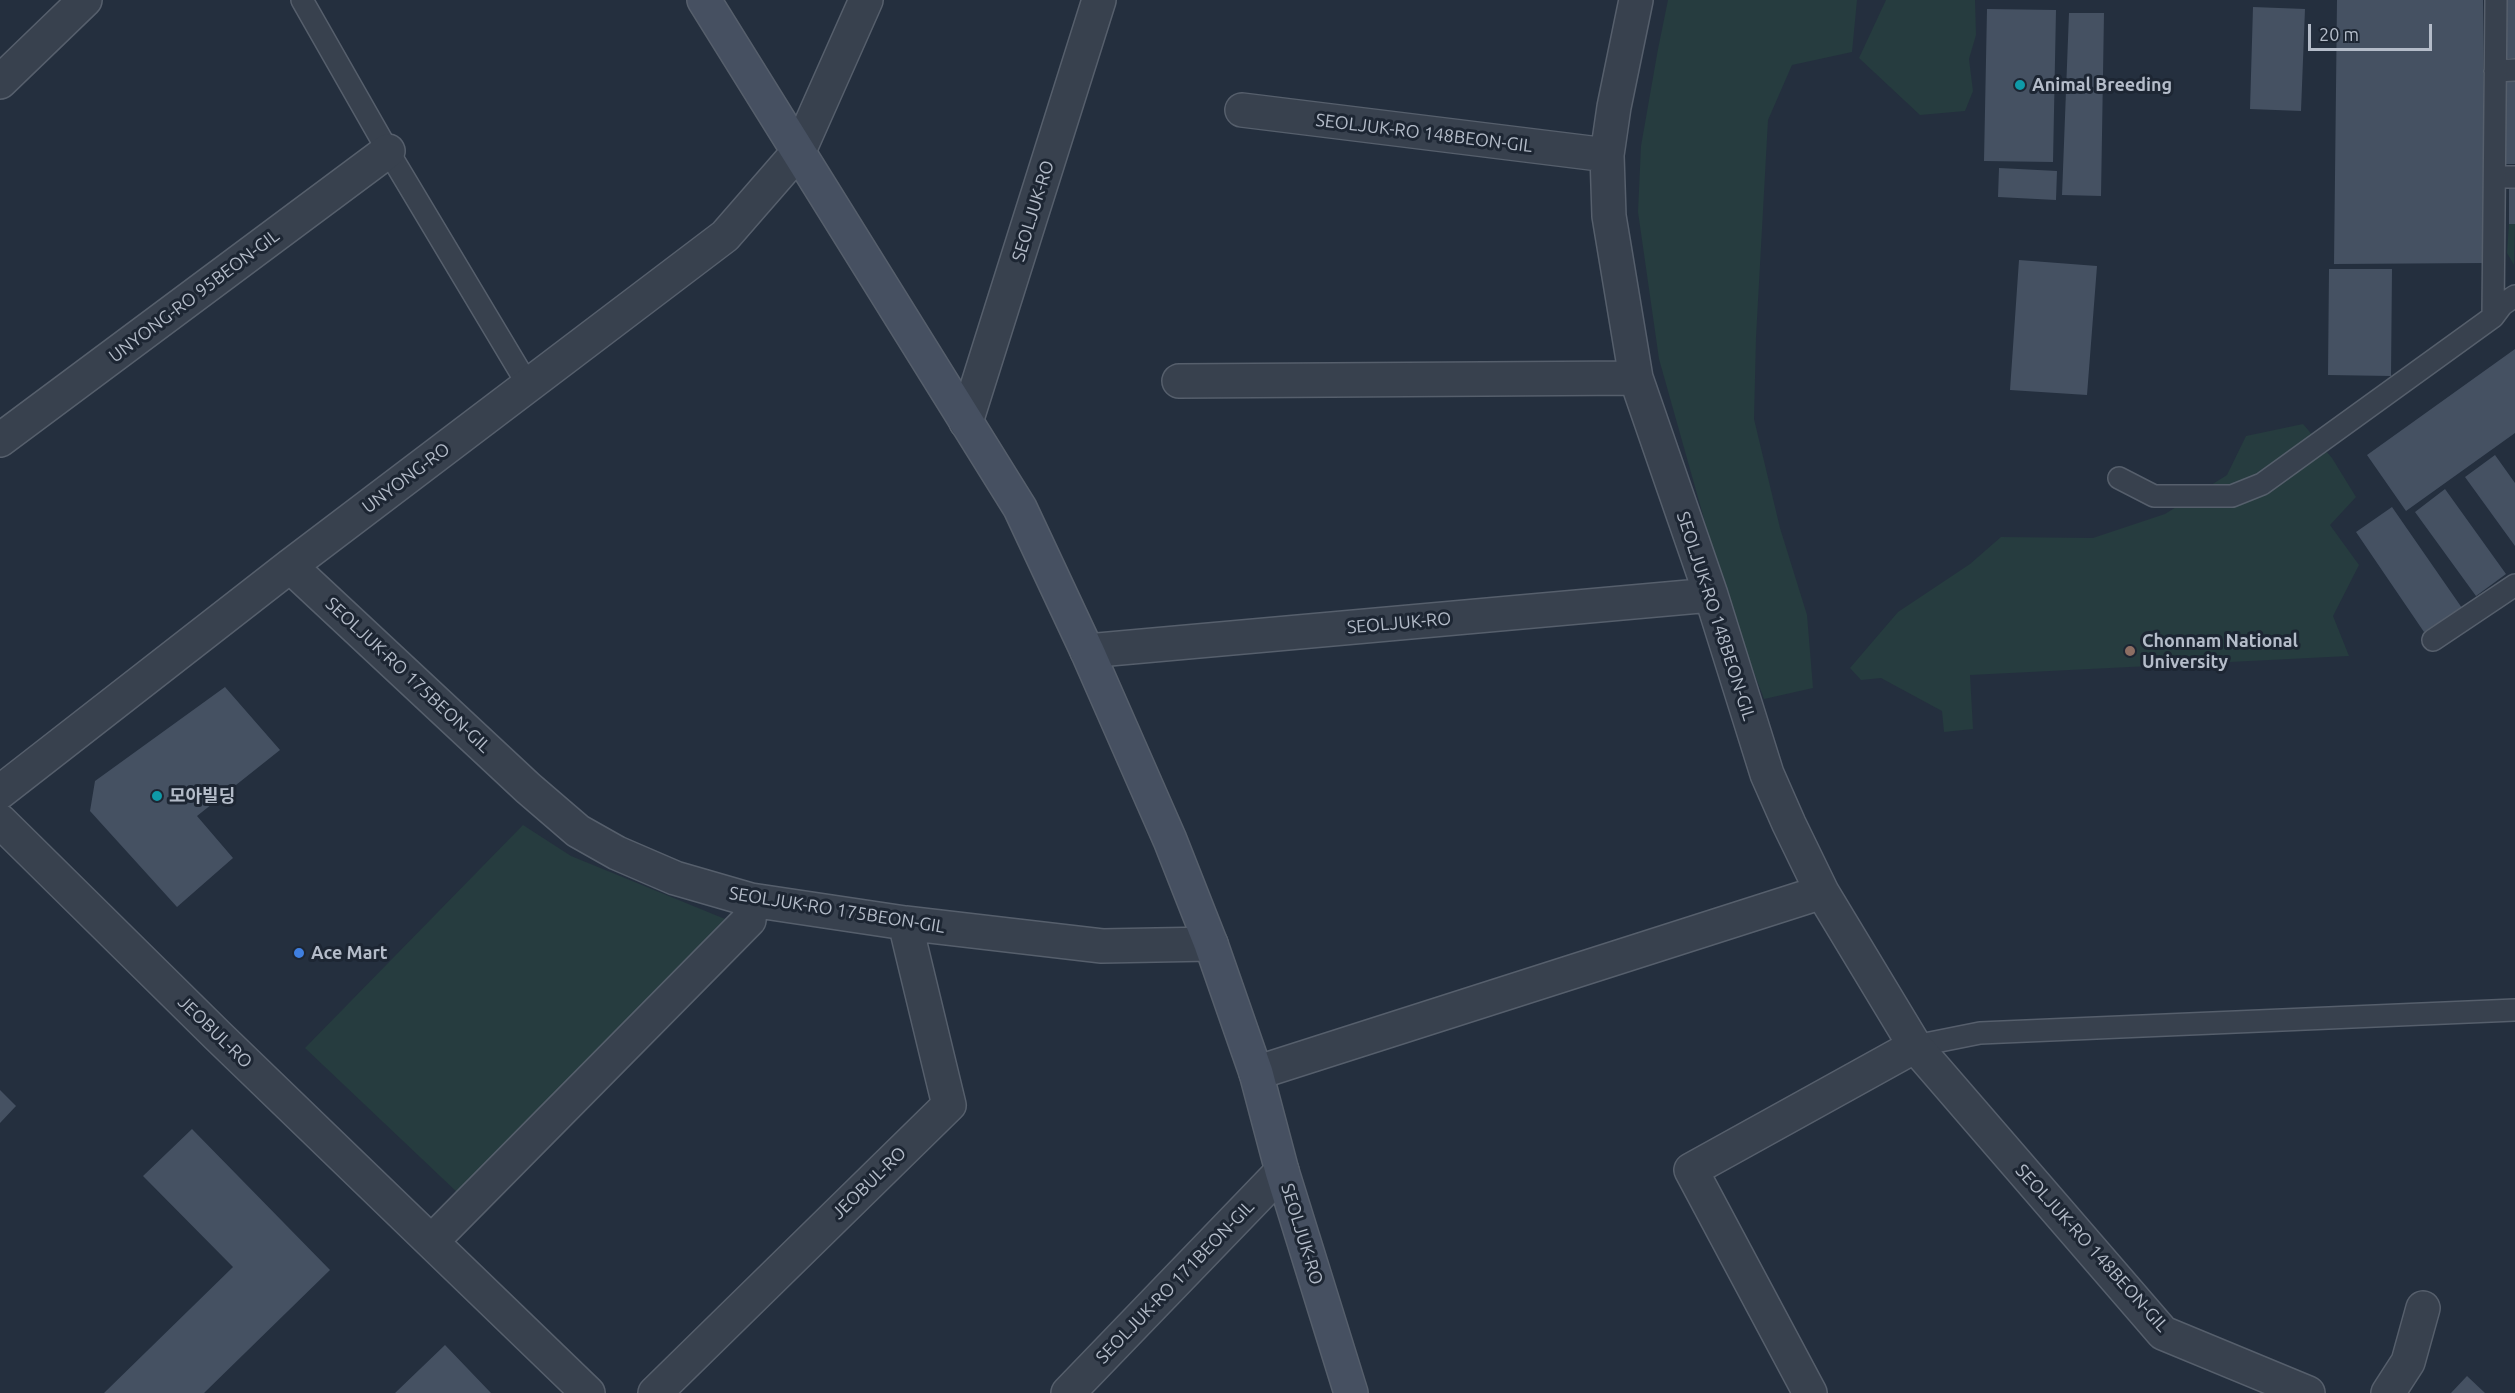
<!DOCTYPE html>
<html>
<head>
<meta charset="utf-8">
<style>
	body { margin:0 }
	#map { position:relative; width:2515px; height:1393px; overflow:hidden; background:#242f3e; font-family:Ubuntu,sans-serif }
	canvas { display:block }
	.scale { position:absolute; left:2308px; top:24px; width:124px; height:27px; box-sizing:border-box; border:3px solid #b4bcc9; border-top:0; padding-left:8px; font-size:18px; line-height:21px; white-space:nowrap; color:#b4bcc9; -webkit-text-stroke:4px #1d2633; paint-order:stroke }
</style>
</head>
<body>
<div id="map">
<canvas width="2515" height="1393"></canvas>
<div class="scale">20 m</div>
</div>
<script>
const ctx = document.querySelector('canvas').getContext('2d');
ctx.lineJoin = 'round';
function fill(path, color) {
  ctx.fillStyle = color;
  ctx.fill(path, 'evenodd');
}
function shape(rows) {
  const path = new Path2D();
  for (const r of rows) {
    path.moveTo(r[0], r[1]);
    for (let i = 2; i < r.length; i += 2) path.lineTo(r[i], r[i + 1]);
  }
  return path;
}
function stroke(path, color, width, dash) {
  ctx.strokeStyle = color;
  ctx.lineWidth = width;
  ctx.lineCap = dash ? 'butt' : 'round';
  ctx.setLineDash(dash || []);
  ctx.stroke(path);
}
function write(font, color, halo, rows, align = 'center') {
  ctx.font = font + ' Ubuntu,"Noto Sans KR",sans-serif';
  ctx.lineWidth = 6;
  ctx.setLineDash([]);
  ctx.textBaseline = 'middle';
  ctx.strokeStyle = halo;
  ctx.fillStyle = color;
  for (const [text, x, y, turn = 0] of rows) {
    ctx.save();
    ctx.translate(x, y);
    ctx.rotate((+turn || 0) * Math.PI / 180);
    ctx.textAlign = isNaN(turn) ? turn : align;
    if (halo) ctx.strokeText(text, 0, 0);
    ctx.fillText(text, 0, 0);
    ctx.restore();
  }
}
fill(shape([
	[1668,0,1857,0,1852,52,1792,65,1768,120,1756,337,1754,419,1780,528,1807,615,1813,688,1764,699,1728,604,1659,359,1638,212,1641,146,1658,49],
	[1886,0,1975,0,1976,35,1969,59,1973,91,1965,111,1920,115,1859,58],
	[2509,224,2515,224,2514,265,2507,253],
	[2303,424,2332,458,2356,497,2330,525,2359,565,2333,616,2349,656,1970,675,1973,729,1944,732,1942,711,1881,678,1861,680,1850,668,1898,612,1970,564,2001,537,2093,538,2165,514,2227,475,2246,436],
	[523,825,571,856,725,919,460,1195,305,1048]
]), '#263c3f');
fill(shape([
	[2337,0,2483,0,2485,263,2334,264],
	[2503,0,2515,0,2515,58,2504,58],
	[2253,7,2305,9,2301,111,2250,109],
	[1987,9,2056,10,2053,162,1984,161],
	[2069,13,2104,13,2101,196,2062,195],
	[2515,75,2515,164,2502,164,2501,76],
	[1999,168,2057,171,2056,200,1998,197],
	[2509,184,2515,184,2515,224,2509,224],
	[2019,260,2097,266,2087,395,2010,390],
	[2329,269,2392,269,2391,376,2328,375],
	[2515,349,2515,433,2406,511,2367,455],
	[2495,455,2515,483,2515,546,2465,477],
	[2445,489,2506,574,2476,596,2415,512],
	[2392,507,2462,608,2424,632,2356,532],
	[225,687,280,750,197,816,233,858,177,907,90,811,95,781],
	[0,1090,16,1106,0,1123],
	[192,1129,330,1270,204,1393,104,1393,233,1267,143,1176],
	[445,1345,491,1393,395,1393],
	[2467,1376,2485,1393,2451,1393]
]), '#455162');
const lane = shape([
	[302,0,388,151,528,385],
	[2495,71,2515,70],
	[2495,177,2515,177],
	[2493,317,2496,0],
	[2119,478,2154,496,2232,496,2262,484,2493,317,2502,305,2515,296],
	[2433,640,2515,585],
	[1915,1046,1980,1033,2515,1010]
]);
const street = shape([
	[1636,0,1614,107,1607,155,1609,216,1636,378,1711,595,1767,774,1789,824,1822,892,1915,1046,2163,1333,2308,1393],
	[0,82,85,0],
	[1242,110,1607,155],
	[1179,381,1636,378],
	[966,422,1099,0],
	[0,440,388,151],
	[290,566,528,788,578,831,617,853,675,878,751,900,905,923,1102,946,1211,944],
	[1087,651,1711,595],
	[0,792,290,566,725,236,799,151,866,0],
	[0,821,217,1035,588,1393],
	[1256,1073,1822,892],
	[432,1241,749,920,751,900],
	[655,1393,949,1105,905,923],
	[1068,1393,1282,1171],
	[1810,1393,1691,1170,1915,1046],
	[2388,1393,2408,1362,2423,1308]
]);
const secondary = shape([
	[704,0,1020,508,1087,651,1170,840,1211,944,1256,1073,1282,1171,1351,1393]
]);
stroke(lane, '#565f6c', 24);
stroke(street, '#565f6c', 36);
stroke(secondary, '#565f6c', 36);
stroke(lane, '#38414e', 21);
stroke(street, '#38414e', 33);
stroke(secondary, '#465061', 33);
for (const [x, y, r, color] of [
	[2020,85,6,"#0f9aa8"],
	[2130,651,6,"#8d6e63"],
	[157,796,6,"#0f9aa8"],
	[299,953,6,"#3f7fe0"]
]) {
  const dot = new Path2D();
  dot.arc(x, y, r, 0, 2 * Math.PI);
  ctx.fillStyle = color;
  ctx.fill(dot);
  stroke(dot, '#1d2633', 2);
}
write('bold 18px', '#b4bcc9', '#1d2633', [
	["Animal Breeding",2032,85],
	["Chonnam National",2142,641],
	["University",2142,662],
	["모아빌딩",169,796],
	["Ace Mart",311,953]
], 'left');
write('18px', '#b4bcc9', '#1d2633', [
	["SEOLJUK-RO 148BEON-GIL",1424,133,7],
	["SEOLJUK-RO",1033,211,-73],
	["UNYONG-RO 95BEON-GIL",194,296,-37],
	["UNYONG-RO",406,478,-37],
	["SEOLJUK-RO 148BEON-GIL",1716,616,72],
	["SEOLJUK-RO",1399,623,-5],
	["SEOLJUK-RO 175BEON-GIL",408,675,43],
	["SEOLJUK-RO 175BEON-GIL",837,910,9],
	["JEOBUL-RO",215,1032,44],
	["JEOBUL-RO",869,1183,-44],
	["SEOLJUK-RO",1302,1234,73],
	["SEOLJUK-RO 148BEON-GIL",2092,1248,48],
	["SEOLJUK-RO 171BEON-GIL",1175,1282,-46]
]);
</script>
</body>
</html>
